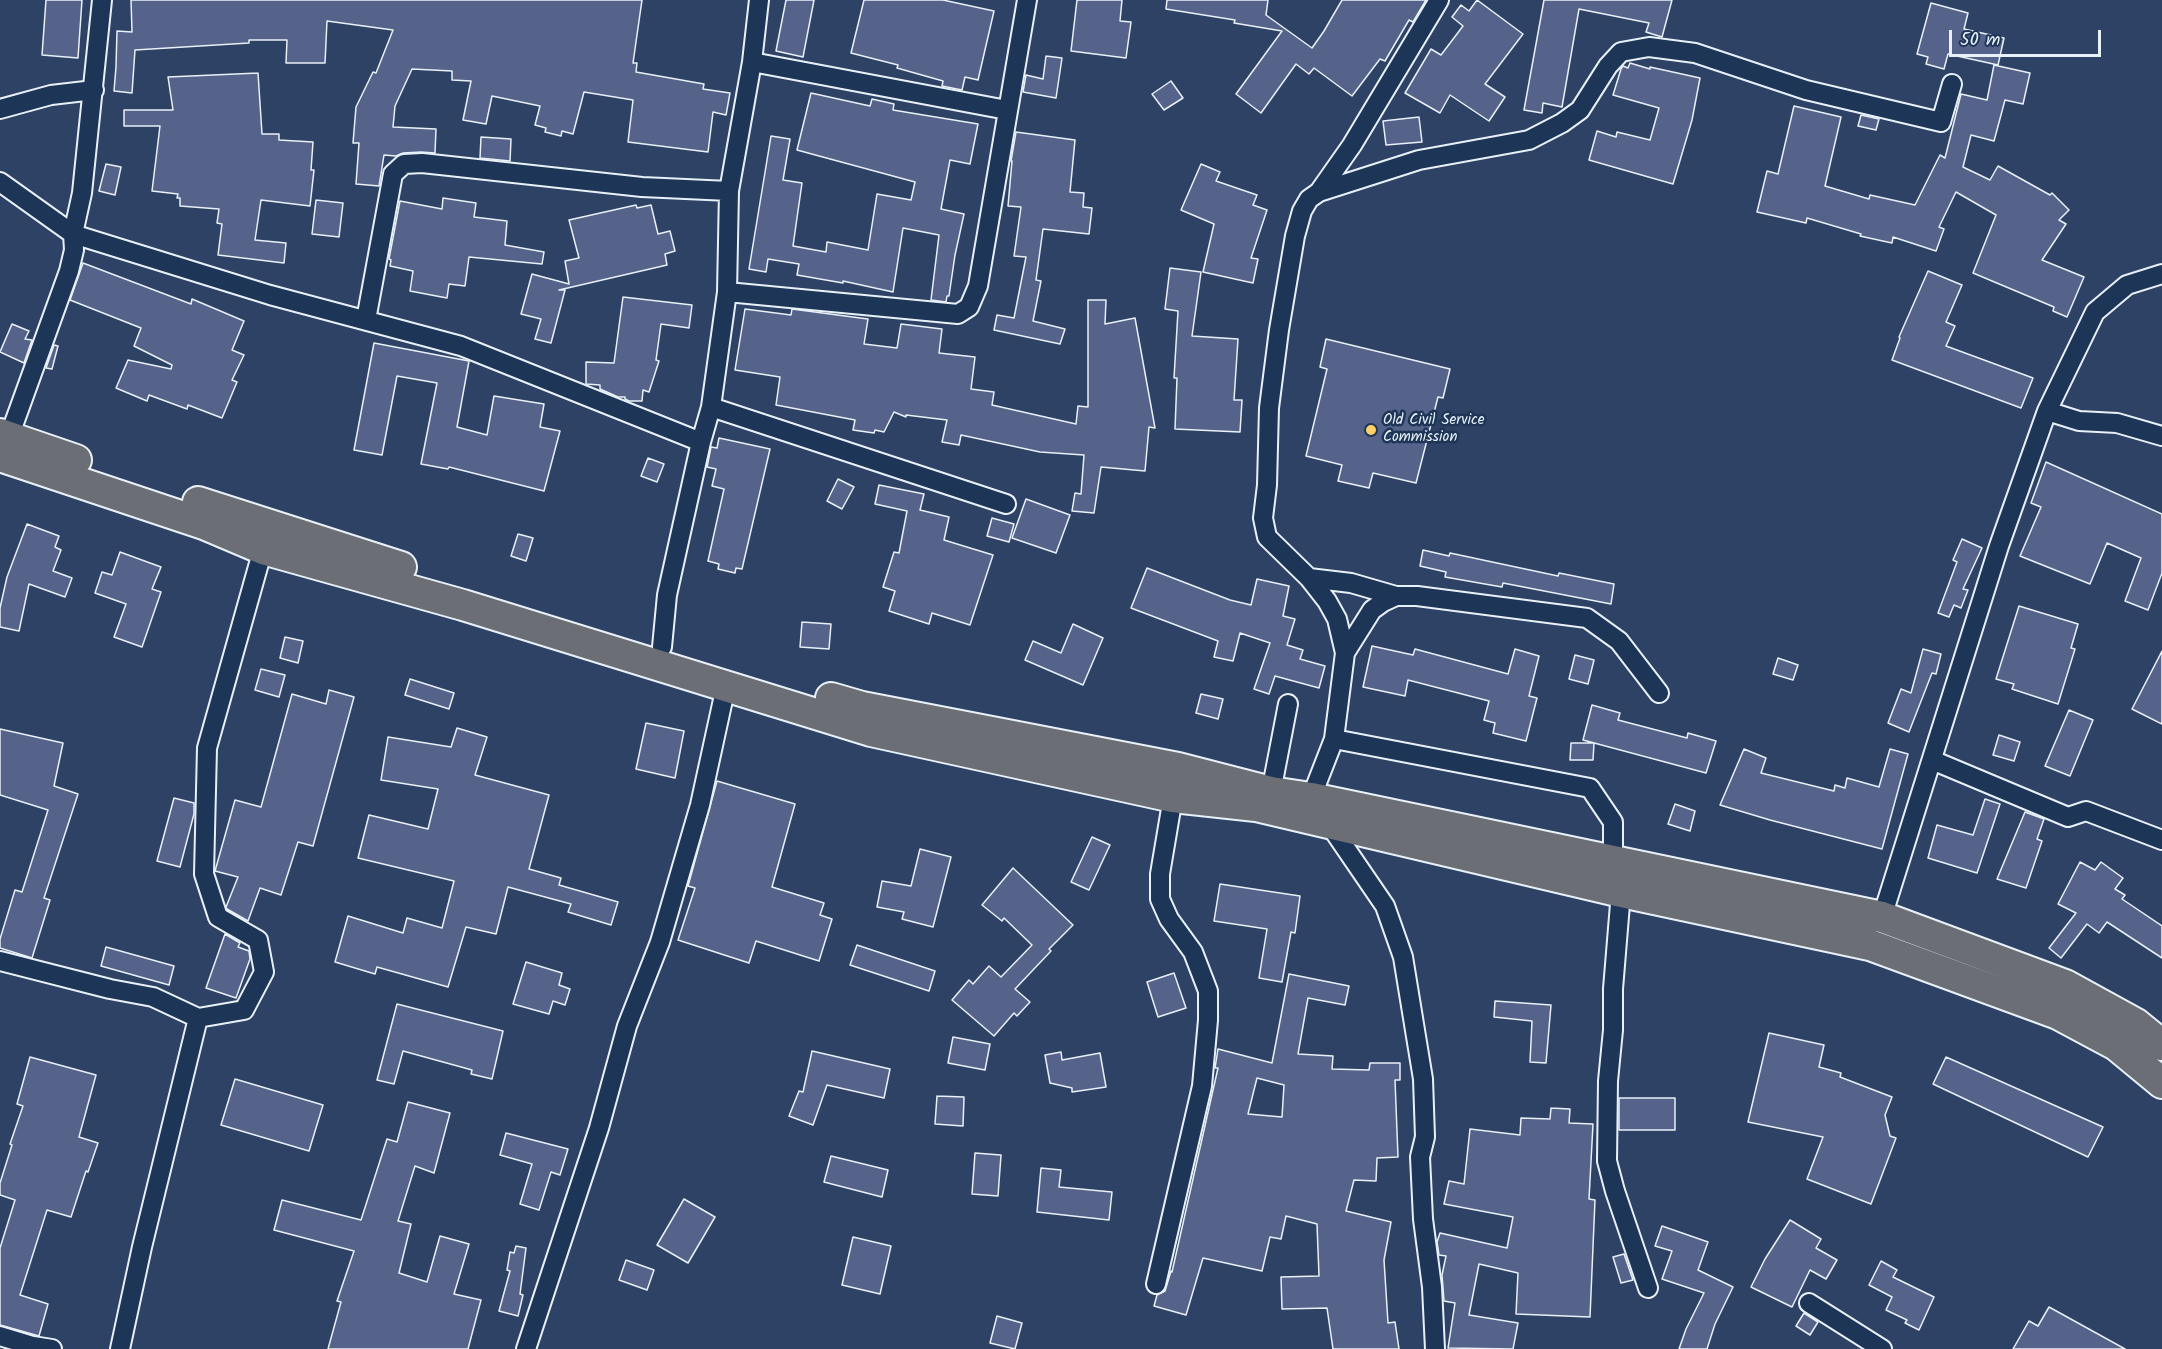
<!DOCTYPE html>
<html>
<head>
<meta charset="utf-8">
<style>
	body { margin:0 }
	#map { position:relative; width:2162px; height:1349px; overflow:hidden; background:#2e4266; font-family:Kalam,sans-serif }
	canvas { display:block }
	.scale { position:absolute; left:1949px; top:30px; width:152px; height:27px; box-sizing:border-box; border:3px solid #e8f1f8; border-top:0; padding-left:8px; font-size:18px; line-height:21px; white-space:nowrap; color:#e8f1f8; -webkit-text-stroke:4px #1d3557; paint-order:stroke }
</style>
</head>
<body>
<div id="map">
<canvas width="2162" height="1349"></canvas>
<div class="scale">50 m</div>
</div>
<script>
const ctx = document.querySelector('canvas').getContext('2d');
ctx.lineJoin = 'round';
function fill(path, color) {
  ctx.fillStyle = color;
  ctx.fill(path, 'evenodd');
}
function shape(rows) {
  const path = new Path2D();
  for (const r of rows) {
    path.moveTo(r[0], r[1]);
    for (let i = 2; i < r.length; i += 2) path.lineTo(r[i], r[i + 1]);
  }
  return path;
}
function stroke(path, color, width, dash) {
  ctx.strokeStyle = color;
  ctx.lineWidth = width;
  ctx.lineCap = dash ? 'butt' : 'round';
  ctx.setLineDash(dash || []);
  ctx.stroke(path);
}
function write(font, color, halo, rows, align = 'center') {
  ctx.font = font + ' Kalam,sans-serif';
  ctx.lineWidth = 5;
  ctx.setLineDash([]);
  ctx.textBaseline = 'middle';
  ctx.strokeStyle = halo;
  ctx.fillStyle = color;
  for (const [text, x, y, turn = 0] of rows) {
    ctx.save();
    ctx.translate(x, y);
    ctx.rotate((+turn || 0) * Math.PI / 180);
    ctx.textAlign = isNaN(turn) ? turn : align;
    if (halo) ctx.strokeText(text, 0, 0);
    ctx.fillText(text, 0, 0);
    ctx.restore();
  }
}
const building = shape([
	[46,0,82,0,78,58,42,55,46,0],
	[131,0,642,0,633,63,637,63,636,72,704,84,703,89,730,93,726,115,713,112,708,152,628,142,633,100,584,92,573,134,562,131,561,136,545,132,546,128,535,125,540,106,492,96,486,124,463,120,471,81,452,80,452,71,412,69,395,106,393,127,436,129,435,153,421,152,403,153,396,156,384,155,379,186,356,184,359,143,353,143,356,107,373,72,376,73,393,30,327,21,325,63,286,63,287,40,249,40,249,43,135,50,132,93,114,91,116,67,117,31,132,32,131,0],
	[786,0,814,0,803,57,776,51,786,0],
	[864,0,943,0,994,11,978,80,965,77,962,90,942,86,943,81,897,68,898,65,851,53,864,0],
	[1077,0,1122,0,1120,21,1131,22,1126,58,1071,51,1077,0],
	[1167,0,1268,0,1266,15,1312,48,1324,31,1342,0,1426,0,1413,22,1409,20,1385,61,1380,59,1352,96,1314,68,1309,74,1296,64,1261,113,1236,94,1282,31,1234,23,1235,20,1166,9,1167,0],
	[1477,0,1523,34,1485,84,1505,97,1489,121,1450,95,1440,113,1405,93,1431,49,1441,55,1463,26,1452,17,1461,5,1469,11,1477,0],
	[1544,0,1672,0,1662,37,1646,32,1649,23,1579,9,1562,107,1543,103,1542,113,1524,110,1544,0],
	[1931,3,1968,13,1964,29,2004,38,1998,65,1948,54,1944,69,1926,64,1928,57,1917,54,1931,3],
	[1046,56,1062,58,1056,98,1023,92,1026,75,1043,79,1046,56],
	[1630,63,1650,69,1650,67,1700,78,1692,120,1673,184,1589,160,1597,131,1616,137,1617,132,1650,140,1659,108,1613,95,1621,69,1623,66,1628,68,1630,63],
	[1994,65,2030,73,2023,104,2005,100,1994,141,1971,135,1963,167,1990,180,1998,166,2050,195,2052,193,2069,210,2059,220,2066,224,2042,260,2084,277,2067,317,2053,311,2054,307,1973,273,1996,215,1956,192,1939,227,1944,229,1936,251,1893,237,1892,243,1860,236,1861,234,1807,218,1806,223,1757,212,1767,171,1778,174,1794,106,1841,117,1825,186,1869,199,1870,195,1915,205,1940,155,1945,158,1961,94,1987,100,1994,65],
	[258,73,262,134,279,134,279,140,313,142,311,170,314,170,310,206,261,200,255,240,286,243,284,263,218,255,222,224,217,223,219,209,180,206,180,198,177,198,178,194,152,191,160,126,124,126,124,110,173,110,168,77,258,73],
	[1171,81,1183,98,1164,110,1152,94,1171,81],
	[811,93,870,106,872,99,894,104,893,110,978,124,970,164,950,160,941,209,964,214,955,255,949,296,947,296,946,302,931,300,939,235,903,228,893,292,843,281,843,283,797,275,799,264,768,259,766,272,749,269,771,136,790,139,783,180,802,183,793,246,826,252,827,242,868,250,877,194,911,200,915,182,797,150,811,93],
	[1861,115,1879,119,1876,130,1858,126,1861,115],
	[1419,117,1422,142,1386,145,1383,121,1419,117],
	[1016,132,1075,140,1070,192,1084,193,1083,207,1092,208,1089,234,1043,229,1036,280,1041,281,1033,321,1065,329,1060,344,994,330,997,315,1014,318,1026,257,1014,256,1021,207,1008,206,1012,161,1011,161,1016,132],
	[481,137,511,139,510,161,480,158,481,137],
	[106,164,121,167,115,195,99,191,106,164],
	[1201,164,1220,172,1216,181,1257,195,1253,205,1267,210,1251,258,1258,259,1253,283,1203,272,1214,224,1181,210,1201,164],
	[443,198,476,203,474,217,507,221,505,245,544,252,542,264,469,257,465,286,449,284,447,298,410,291,413,271,390,266,391,260,389,259,400,201,442,209,443,198],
	[316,200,343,203,339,237,312,234,316,200],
	[636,205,637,208,651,205,658,234,670,231,675,251,665,254,667,265,559,290,565,290,551,343,535,339,541,319,521,314,532,274,569,284,565,261,579,258,569,220,636,205],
	[83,263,191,304,192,299,244,321,232,350,244,355,232,380,237,382,222,418,188,405,187,409,149,395,147,401,116,388,128,360,171,369,172,365,134,346,141,328,70,300,83,263],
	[1170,268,1201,272,1192,336,1238,339,1234,400,1242,400,1240,432,1175,429,1177,378,1174,378,1178,311,1165,309,1170,268],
	[1928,271,1962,285,1946,322,1955,326,1946,346,2033,378,2021,408,1892,360,1900,338,1899,337,1928,271],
	[623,297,692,305,689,328,661,324,656,360,659,361,649,392,643,390,642,401,629,401,625,399,625,397,618,397,600,389,600,385,586,384,586,362,614,363,623,297],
	[1088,300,1106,300,1105,324,1135,318,1155,428,1149,427,1145,471,1101,467,1094,513,1072,511,1075,493,1081,494,1084,455,1040,452,961,435,959,445,942,442,947,420,906,415,906,417,894,412,884,432,875,430,874,433,853,430,855,420,776,405,780,377,735,370,745,309,791,315,792,309,868,319,864,344,897,348,901,324,942,329,939,353,975,357,971,389,994,392,992,405,1076,424,1078,406,1088,407,1088,300],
	[12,324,29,331,25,339,32,340,24,363,0,352,12,324],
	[1326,339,1450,369,1443,398,1438,397,1416,483,1373,473,1369,488,1338,481,1342,465,1306,456,1327,369,1320,367,1326,339],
	[374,343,469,361,457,427,487,435,494,396,544,404,540,427,560,431,544,491,449,467,448,469,421,464,437,383,397,376,382,455,354,450,374,343],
	[54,345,58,346,52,369,46,368,54,345],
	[719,438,770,449,742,569,736,568,735,573,718,569,719,564,708,561,724,489,712,486,716,469,707,467,711,447,717,448,719,438],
	[648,458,664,464,657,482,641,476,648,458],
	[2046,462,2162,514,2162,573,2148,610,2125,601,2141,558,2107,543,2090,584,2020,556,2041,507,2031,503,2046,462],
	[838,479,854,487,842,509,827,501,838,479],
	[879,485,924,494,920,510,949,517,944,540,993,555,970,625,932,613,929,624,889,611,895,591,883,587,894,552,899,553,907,511,875,504,879,485],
	[1026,499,1070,515,1056,553,1012,538,1026,499],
	[992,518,1014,524,1009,542,987,536,992,518],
	[27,524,59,536,55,547,61,550,53,571,72,578,65,597,29,584,19,631,0,627,0,608,7,577,27,524],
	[518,534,533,538,526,561,511,556,518,534],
	[1962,539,1982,548,1963,589,1968,590,1961,608,1954,605,1949,617,1938,613,1957,562,1953,560,1962,539],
	[1423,550,1449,556,1450,553,1558,576,1559,573,1614,584,1611,604,1503,583,1502,587,1445,577,1446,572,1420,566,1423,550],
	[120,552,161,567,152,589,161,592,142,647,114,637,126,604,95,593,102,572,112,575,120,552],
	[1147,568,1230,600,1251,605,1257,579,1289,586,1283,616,1295,619,1287,645,1303,650,1300,659,1325,666,1319,688,1275,676,1269,694,1254,689,1270,643,1240,633,1233,661,1214,657,1218,641,1131,608,1147,568],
	[2019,606,2078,624,2071,648,2075,649,2058,704,2012,689,2014,684,1996,679,2019,606],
	[802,622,831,624,829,649,800,647,802,622],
	[1073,624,1103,638,1083,685,1025,660,1033,641,1061,653,1073,624],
	[285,637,303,641,298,663,280,658,285,637],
	[1372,646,1413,655,1415,649,1508,674,1515,649,1539,656,1529,696,1537,698,1526,741,1493,733,1495,723,1484,720,1489,701,1408,680,1405,696,1363,687,1372,646],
	[1923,649,1941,654,1936,674,1932,673,1909,732,1888,723,1901,689,1911,693,1923,649],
	[2162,651,2162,724,2132,709,2162,651],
	[1575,655,1594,660,1588,684,1569,679,1575,655],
	[1778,658,1798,665,1793,680,1773,674,1778,658],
	[261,669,285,675,279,697,255,690,261,669],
	[410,679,454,693,449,709,405,695,410,679],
	[329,690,354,697,313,846,298,842,281,895,260,888,248,921,227,909,226,907,238,877,215,871,235,800,261,807,292,694,326,704,329,690],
	[1201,694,1223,699,1218,719,1196,713,1201,694],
	[1592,705,1620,713,1618,720,1687,738,1688,733,1716,741,1706,773,1583,740,1592,705],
	[2069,710,2093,720,2070,776,2045,766,2069,710],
	[646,723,684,731,675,778,636,769,646,723],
	[457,728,487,737,475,775,549,795,529,869,561,878,559,885,618,902,611,925,568,912,571,904,508,887,496,934,466,927,448,987,377,967,375,974,335,962,348,916,403,933,407,918,442,928,454,881,358,858,369,815,428,829,438,789,381,780,388,737,451,747,457,728],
	[0,729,63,743,54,786,78,794,44,898,50,900,32,958,0,948,0,939,15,890,22,892,48,810,0,795,0,729],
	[1999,735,2020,742,2014,761,1993,755,1999,735],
	[1571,743,1594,743,1593,760,1570,760,1571,743],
	[1744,749,1766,758,1761,773,1834,791,1835,785,1845,788,1847,778,1879,787,1890,749,1908,754,1882,849,1770,820,1720,805,1744,749],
	[717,781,795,804,772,887,824,903,820,915,832,919,819,961,756,941,749,963,678,940,695,888,688,886,717,781],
	[174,798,194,803,194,814,180,867,157,861,174,798],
	[1985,799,2000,804,1977,873,1928,858,1937,825,1973,835,1985,799],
	[1675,804,1695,811,1690,831,1668,824,1675,804],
	[2025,812,2044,819,2037,839,2042,841,2026,888,1997,879,2025,812],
	[1092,837,1110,845,1089,890,1071,882,1092,837],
	[920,849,951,857,933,927,902,919,904,912,877,907,882,881,911,886,920,849],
	[2080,862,2095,870,2101,862,2123,878,2115,889,2125,895,2122,899,2162,926,2162,958,2107,922,2099,933,2087,924,2061,958,2049,948,2076,913,2058,904,2080,862],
	[1013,868,1073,925,1049,949,1051,951,1015,989,1030,1002,1017,1016,1014,1013,994,1036,952,1000,969,980,973,984,989,966,1001,977,1032,945,1004,918,1002,921,982,905,1013,868],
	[1220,884,1300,896,1295,933,1291,932,1282,982,1259,978,1267,929,1214,921,1220,884],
	[225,934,240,943,238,947,249,951,250,959,236,998,206,988,225,934],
	[857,945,935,971,929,991,850,965,857,945],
	[106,947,174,966,169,985,101,966,106,947],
	[526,962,562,973,559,985,570,989,565,1005,553,1001,549,1014,513,1004,526,962],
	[1174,973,1186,1008,1158,1017,1147,982,1174,973],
	[1289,974,1349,986,1345,1005,1308,998,1298,1054,1333,1056,1332,1069,1369,1070,1370,1063,1400,1063,1400,1080,1395,1080,1398,1157,1377,1158,1376,1181,1354,1180,1346,1211,1391,1222,1384,1260,1388,1323,1395,1322,1399,1349,1333,1349,1327,1308,1282,1309,1281,1277,1319,1276,1317,1224,1286,1216,1281,1239,1270,1237,1262,1271,1203,1258,1186,1315,1154,1306,1157,1295,1165,1291,1171,1271,1172,1272,1218,1068,1215,1068,1218,1049,1272,1063,1289,974],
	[1257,1078,1284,1085,1282,1117,1248,1114,1257,1078],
	[1495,1001,1551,1005,1546,1063,1530,1062,1532,1021,1494,1017,1495,1001],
	[397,1004,503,1031,492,1079,471,1074,472,1070,403,1051,394,1084,377,1080,397,1004],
	[1769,1033,1824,1045,1819,1067,1841,1073,1840,1077,1892,1097,1885,1115,1890,1136,1896,1138,1871,1204,1807,1179,1823,1137,1748,1122,1769,1033],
	[953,1037,990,1044,985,1070,948,1063,953,1037],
	[812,1051,890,1069,884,1098,827,1085,813,1125,789,1116,799,1091,803,1092,812,1051],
	[1061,1052,1062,1060,1100,1053,1106,1087,1072,1092,1072,1088,1050,1083,1045,1055,1061,1052],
	[30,1057,96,1075,79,1137,98,1143,88,1172,86,1171,71,1217,47,1210,20,1295,48,1304,39,1336,0,1325,0,1248,15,1200,0,1195,0,1183,12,1145,10,1144,23,1106,17,1104,30,1057],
	[1946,1057,2103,1127,2088,1157,1933,1084,1946,1057],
	[235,1079,323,1105,309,1151,221,1125,235,1079],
	[937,1096,964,1097,963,1126,935,1124,937,1096],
	[1619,1098,1675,1098,1675,1130,1619,1130,1619,1098],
	[408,1102,450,1113,434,1173,415,1166,398,1221,411,1224,399,1273,427,1282,440,1236,469,1244,454,1294,481,1300,468,1349,328,1349,341,1302,337,1301,354,1251,274,1230,282,1200,361,1220,387,1139,397,1142,408,1102],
	[1551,1108,1570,1109,1569,1123,1593,1124,1589,1199,1595,1200,1590,1317,1516,1314,1518,1273,1479,1264,1469,1315,1518,1323,1513,1349,1448,1348,1455,1303,1444,1301,1442,1275,1446,1256,1439,1255,1437,1242,1440,1233,1507,1248,1513,1217,1444,1204,1449,1181,1464,1184,1470,1129,1520,1135,1521,1118,1550,1119,1551,1108],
	[506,1133,568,1149,560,1175,551,1172,539,1210,520,1204,532,1164,500,1155,506,1133],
	[975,1153,1001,1155,998,1196,972,1194,975,1153],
	[831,1156,888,1170,882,1197,824,1182,831,1156],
	[1041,1168,1061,1170,1059,1187,1112,1192,1109,1220,1037,1212,1041,1168],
	[684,1199,715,1217,688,1263,657,1245,684,1199],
	[1790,1220,1821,1239,1816,1248,1837,1260,1826,1279,1810,1270,1792,1307,1751,1287,1765,1259,1790,1220],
	[1662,1226,1708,1242,1698,1270,1733,1287,1715,1324,1707,1349,1679,1349,1686,1329,1704,1293,1662,1279,1672,1251,1655,1246,1662,1226],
	[853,1237,891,1246,880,1294,842,1285,853,1237],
	[516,1246,526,1248,520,1294,523,1295,518,1316,499,1311,510,1271,507,1270,510,1252,514,1253,516,1246],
	[1624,1254,1633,1280,1621,1283,1613,1257,1624,1254],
	[626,1260,654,1270,647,1290,619,1280,626,1260],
	[1881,1261,1897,1270,1893,1277,1934,1297,1919,1330,1905,1323,1907,1320,1886,1310,1892,1297,1869,1285,1881,1261],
	[2049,1307,2125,1349,2013,1349,2029,1321,2038,1326,2049,1307],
	[1804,1313,1818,1322,1810,1335,1796,1326,1804,1313],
	[997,1316,1022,1323,1015,1349,990,1343,997,1316]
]);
fill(building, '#55628a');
stroke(building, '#e8f1f8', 1.5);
const street = shape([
	[752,62,1007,110],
	[0,109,51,95,94,90],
	[0,182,73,234,270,295,461,346,701,442],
	[1319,192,1352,145,1439,0],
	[727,292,958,314,969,307,978,286,1027,0],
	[366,320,393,174,404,164,422,163,642,187,729,191],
	[711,407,1006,504],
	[2047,411,2079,421,2117,423,2162,436],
	[9,437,69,271,74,250,73,234,82,193,102,0],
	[1309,578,1351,583,1396,596],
	[662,647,667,595,701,442,711,407,727,292,729,191,752,62,759,0],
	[1345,653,1372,610,1383,602,1396,596,1417,596,1587,618,1619,641,1659,693],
	[1334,739,1590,788,1613,822,1613,860],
	[1932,760,2068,817,2086,811,2162,840],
	[1271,792,1288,704],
	[1311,798,1334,739,1345,653,1337,619,1327,601,1309,578,1267,537,1263,518,1267,485,1269,408,1279,330,1295,236,1302,211,1309,199,1319,192,1419,160,1529,140,1562,123,1580,110,1608,66,1621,52,1649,47,1695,53,1806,90,1941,122,1952,84],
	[1329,824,1385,906,1403,957,1423,1079,1425,1137,1420,1157,1423,1219,1432,1287,1435,1349],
	[1621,892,1613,989,1613,1030,1608,1081,1607,1161,1615,1191,1648,1288],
	[1882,917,1999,546,2047,411,2095,312,2127,285,2162,274],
	[0,961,110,989,153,997,198,1018,244,1010,264,972,258,940,218,917,204,874,207,748,263,549],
	[1156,1284,1202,1086,1208,1020,1208,991,1193,952,1169,919,1160,899,1160,874,1173,797],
	[1809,1303,1882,1349],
	[0,1336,33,1346,52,1349],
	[120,1349,142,1247,198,1018],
	[526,1349,599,1128,627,1026,660,942,700,805,726,686]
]);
const primary = shape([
	[0,434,76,460],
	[0,456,204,524,263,549,463,605,871,731,1173,797,1256,806,1621,892,1870,945,2058,1014,2116,1045,2162,1083],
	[198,502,401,567],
	[831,698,862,707,1178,768,1271,792,1311,798,1882,917,2065,985,2136,1024,2162,1045]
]);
stroke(street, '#e8f1f8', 22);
stroke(primary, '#e8f1f8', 34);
stroke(street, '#1d3557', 18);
stroke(primary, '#6b6f75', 30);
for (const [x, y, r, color] of [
	[1371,430,6,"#ffd166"]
]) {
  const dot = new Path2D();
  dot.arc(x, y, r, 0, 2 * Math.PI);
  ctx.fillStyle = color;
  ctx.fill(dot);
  stroke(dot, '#1d3557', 2);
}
write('15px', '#e8f1f8', '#1d3557', [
	["Old Civil Service",1383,421],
	["Commission",1383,438]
], 'left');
</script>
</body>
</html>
